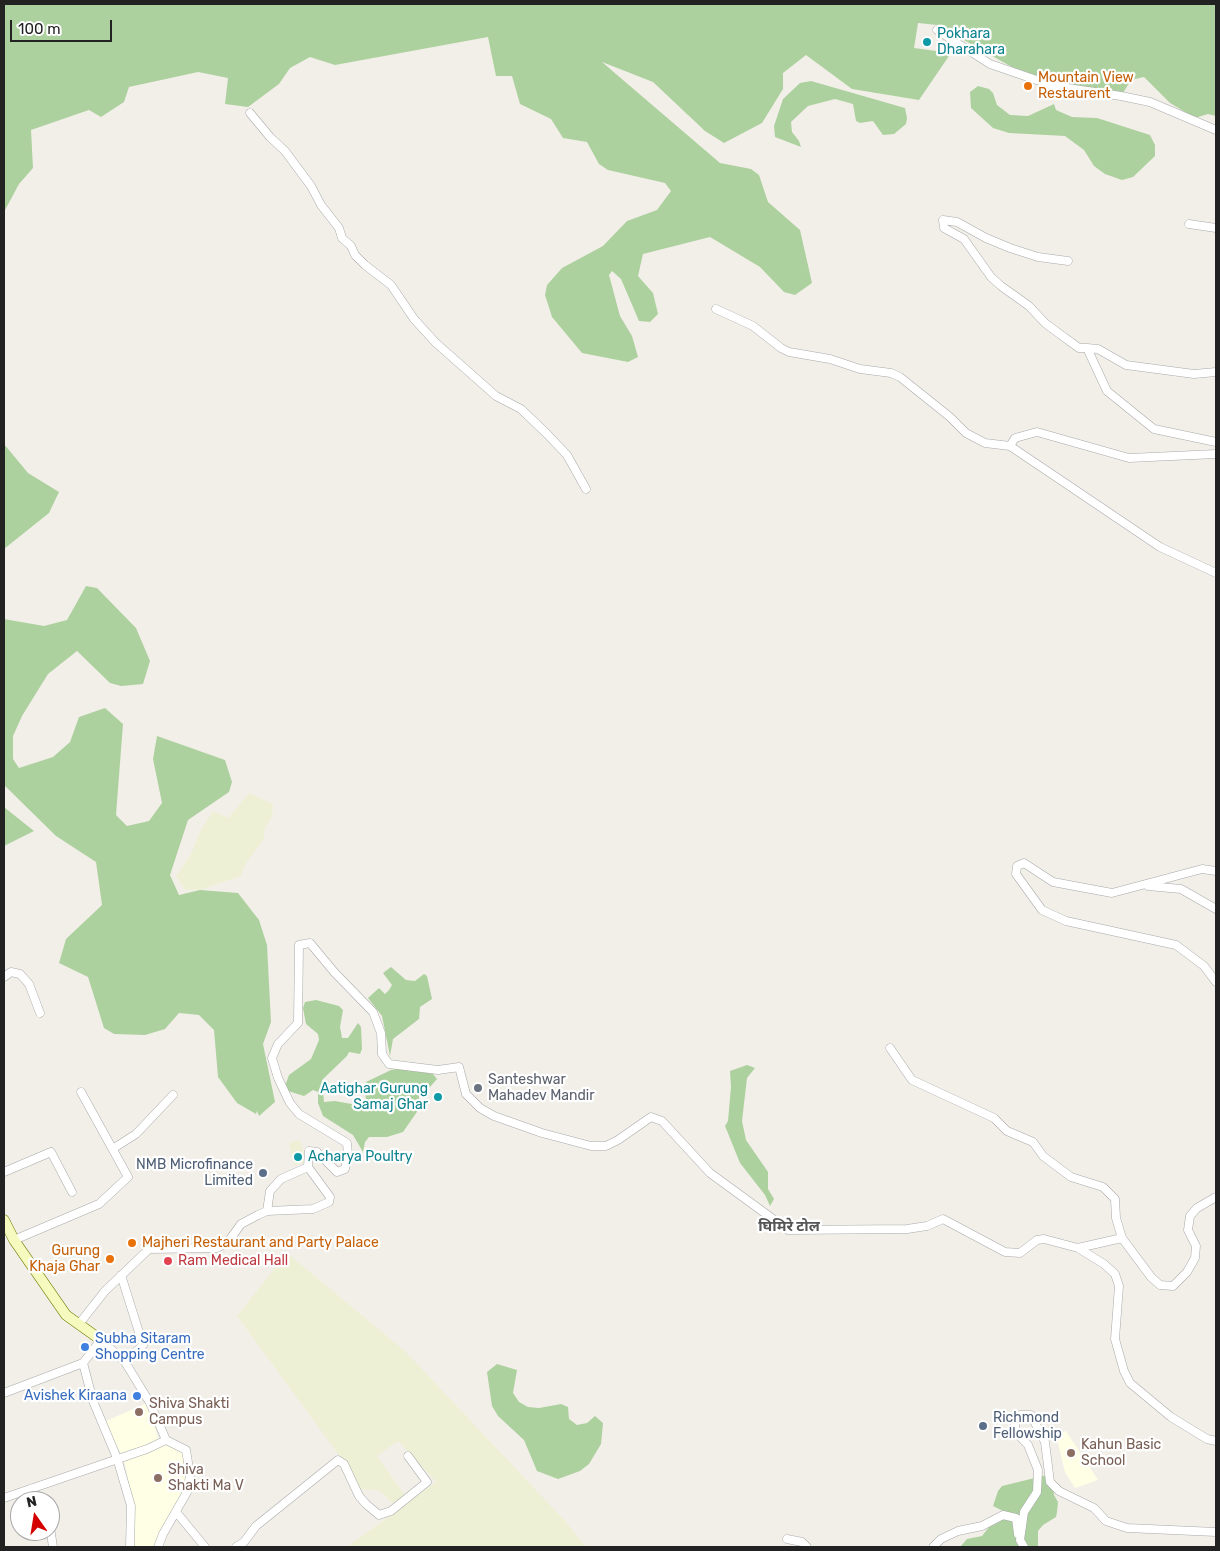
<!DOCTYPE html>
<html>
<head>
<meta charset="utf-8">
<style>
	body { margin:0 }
	#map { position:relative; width:1220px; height:1551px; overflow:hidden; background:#f2efe9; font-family:Rubik,sans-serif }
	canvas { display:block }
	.frame { position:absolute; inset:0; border:5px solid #222; pointer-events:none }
	.north { position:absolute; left:10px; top:1491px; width:50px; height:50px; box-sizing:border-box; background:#fff; border:1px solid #a7a7a7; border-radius:50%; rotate:347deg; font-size:14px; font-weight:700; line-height:20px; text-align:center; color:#222 }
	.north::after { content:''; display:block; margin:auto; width:18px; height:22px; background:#d40000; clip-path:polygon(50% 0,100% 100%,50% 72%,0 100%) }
	.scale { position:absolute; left:10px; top:20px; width:102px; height:22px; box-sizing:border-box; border:2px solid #222; border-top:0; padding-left:6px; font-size:15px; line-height:18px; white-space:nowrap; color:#222; -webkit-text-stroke:4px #fff; paint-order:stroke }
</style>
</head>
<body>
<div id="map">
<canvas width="1220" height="1551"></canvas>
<div class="frame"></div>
<div class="north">N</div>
<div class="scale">100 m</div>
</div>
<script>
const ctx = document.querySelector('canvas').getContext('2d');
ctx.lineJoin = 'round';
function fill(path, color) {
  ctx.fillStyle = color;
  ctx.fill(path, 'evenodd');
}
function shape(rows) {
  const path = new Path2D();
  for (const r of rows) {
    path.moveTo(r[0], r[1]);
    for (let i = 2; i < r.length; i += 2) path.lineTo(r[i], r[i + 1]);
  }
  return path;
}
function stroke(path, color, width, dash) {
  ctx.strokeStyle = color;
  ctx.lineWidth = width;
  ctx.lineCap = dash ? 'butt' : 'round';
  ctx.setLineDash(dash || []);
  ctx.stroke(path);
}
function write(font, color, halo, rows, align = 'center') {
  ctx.font = font + ' Rubik,"Noto Sans Devanagari",sans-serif';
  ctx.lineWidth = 4.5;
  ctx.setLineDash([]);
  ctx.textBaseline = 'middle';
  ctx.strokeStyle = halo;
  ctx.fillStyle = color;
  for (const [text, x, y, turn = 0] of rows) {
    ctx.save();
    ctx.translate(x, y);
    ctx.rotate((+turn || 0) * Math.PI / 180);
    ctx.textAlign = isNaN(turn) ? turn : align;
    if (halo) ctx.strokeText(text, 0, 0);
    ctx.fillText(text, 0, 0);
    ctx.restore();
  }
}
fill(shape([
	[147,1403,159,1441,183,1449,188,1482,179,1504,154,1546,134,1547,135,1516,124,1459,104,1422],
	[1066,1431,1098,1480,1075,1488,1065,1472,1056,1434]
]), '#ffffe5');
fill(shape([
	[249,793,273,804,272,817,265,828,264,839,246,863,241,876,200,890,185,890,176,876,191,854,200,832,213,811,228,818],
	[300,1140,306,1162,294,1165,289,1143],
	[287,1253,405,1351,566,1522,586,1547,347,1547,436,1482,398,1441,377,1456,407,1498,394,1505,379,1490,357,1489,348,1464,341,1458,237,1316]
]), '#eef0d5');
fill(shape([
	[4,4,1216,4,1216,116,1208,114,1195,118,1170,103,1144,77,1131,80,1123,93,1058,83,1019,71,937,25,918,23,914,48,951,53,919,100,852,89,806,55,783,73,783,89,762,123,724,143,705,131,653,82,602,62,720,163,751,169,759,175,768,202,800,230,812,283,795,295,784,292,760,267,710,237,643,254,638,276,653,293,658,314,650,322,639,321,621,279,612,271,609,275,620,316,632,336,638,357,628,362,582,353,552,317,545,295,547,285,562,268,603,246,627,221,657,210,671,191,665,183,608,170,599,164,587,142,563,138,551,119,520,104,512,76,496,76,488,37,335,65,310,57,290,68,279,84,248,107,225,104,228,78,198,72,129,87,124,102,101,117,89,110,31,130,33,168,19,184,4,212],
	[811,81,905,108,907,118,906,124,894,134,883,135,873,121,860,123,856,121,853,104,835,99,808,106,791,122,792,132,799,141,801,147,775,137,774,126,783,99,800,83],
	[978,86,989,89,993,93,997,105,1010,115,1028,116,1054,104,1056,110,1072,117,1097,118,1150,135,1155,145,1155,156,1133,177,1122,180,1105,174,1094,166,1084,150,1065,136,1009,133,993,128,971,108,970,92],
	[4,444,28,473,59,492,49,513,4,549],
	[86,586,97,588,136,628,150,661,143,684,121,686,110,683,77,651,48,674,22,716,13,736,13,759,19,768,53,757,70,742,79,717,105,708,123,724,116,815,127,826,149,821,162,803,153,759,157,736,225,760,232,782,229,792,188,820,170,875,179,895,200,890,238,893,259,920,267,945,271,1022,263,1044,275,1102,259,1116,257,1111,256,1114,237,1103,218,1077,214,1030,199,1015,179,1013,165,1029,145,1035,114,1034,104,1028,88,977,59,963,66,939,102,905,96,862,56,836,4,785,4,619,44,626,67,620],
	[4,807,34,831,4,846],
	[391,967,406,980,415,981,424,974,427,976,432,999,420,1007,419,1019,393,1039,390,1056,382,1016,368,998,379,988,385,994,389,990,392,985,383,973],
	[316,1000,339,1006,343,1010,340,1027,342,1038,348,1038,358,1023,361,1027,362,1049,360,1054,349,1052,347,1056,322,1080,324,1102,335,1101,357,1105,366,1099,364,1088,366,1082,391,1070,403,1068,421,1071,433,1074,437,1079,430,1087,419,1093,419,1109,403,1132,387,1137,369,1137,365,1142,363,1152,353,1135,323,1116,318,1103,318,1092,313,1090,304,1096,288,1091,285,1086,289,1075,311,1059,319,1040,318,1034,306,1024,303,1008,305,1002],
	[747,1065,755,1068,747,1078,742,1121,746,1140,768,1172,768,1189,774,1199,770,1206,765,1195,740,1163,725,1126,728,1121,731,1087,730,1071],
	[497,1364,517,1370,513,1393,519,1402,528,1407,539,1408,561,1404,568,1407,569,1419,577,1425,587,1423,595,1416,603,1423,601,1444,589,1464,580,1471,558,1479,537,1471,524,1440,498,1416,492,1406,487,1372],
	[1051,1474,1054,1495,1058,1502,1057,1512,1056,1517,1043,1525,1038,1531,1038,1547,960,1547,967,1539,982,1536,989,1527,999,1522,1003,1511,993,1506,998,1491,1002,1486]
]), '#add19e');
const minor = shape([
	[937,30,990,64,1054,86,1121,96,1150,102,1216,130],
	[250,113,270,137,285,151,311,186,321,205,339,228,342,238,351,246,355,255,365,265,391,285,414,319,436,343,496,396,521,409,547,434,567,455,586,489],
	[1189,224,1216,228],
	[1068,261,1038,257,1010,248,986,238,957,222,943,220,944,228,964,239,991,277,1001,286,1029,306,1045,323,1057,332,1079,348,1087,348],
	[716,309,753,326,781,348,789,352,830,359,860,369,891,373,900,377,950,417,966,433,985,443,1010,446],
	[1216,372,1194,374,1126,365,1098,349,1087,348,1107,391,1154,429,1216,442],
	[1216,454,1129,458,1037,432,1015,438,1010,446,1160,547,1216,573],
	[1216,871,1202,869,1112,893,1053,882,1024,863,1017,866,1016,874,1042,910,1066,921,1176,945,1204,966,1216,982],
	[1148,886,1181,889,1216,909],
	[4,977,11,972,20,974,29,984,40,1013],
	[890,1048,912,1080,994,1118,1007,1131,1033,1142,1043,1156,1071,1177,1103,1187,1115,1199,1116,1218,1122,1238],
	[114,1148,136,1134,173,1095],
	[4,1172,51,1152,72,1192],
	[267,1211,270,1191,281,1179,308,1167],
	[14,1240,99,1204,128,1177,81,1092],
	[1078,1248,1104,1264,1115,1274,1119,1286,1115,1339,1124,1371,1130,1383,1171,1417,1207,1439,1216,1441],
	[121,1275,143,1345,125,1362],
	[79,1324,105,1291,149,1249,217,1248,228,1242,241,1224,258,1215,267,1211,313,1209,329,1202,330,1197,308,1167,309,1151,317,1152,337,1172,345,1169,348,1155,347,1143,299,1114,290,1103,278,1078,272,1058,278,1044,298,1023,299,945,310,943,335,973,373,1012,381,1033,382,1054,389,1064,438,1070,459,1067,466,1094,480,1108,494,1116,542,1133,591,1146,606,1146,618,1140,651,1117,662,1121,710,1173,788,1230,907,1229,927,1226,943,1219,1005,1252,1020,1253,1037,1240,1044,1239,1078,1248,1122,1238,1151,1277,1160,1285,1173,1286,1187,1272,1195,1258,1196,1246,1188,1230,1190,1216,1197,1208,1216,1197],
	[4,1393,83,1363],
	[30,1489,38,1501],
	[4,1498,147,1449,166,1440],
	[177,1513,205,1547],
	[50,1527,53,1547],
	[787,1539,802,1542,807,1547],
	[130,1547,131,1506,117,1458,93,1401,83,1363,101,1340,125,1362,150,1403,166,1440,186,1450,190,1475,187,1492,163,1534,158,1547],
	[236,1547,244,1542,256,1526,338,1460,344,1464,359,1496,366,1504,379,1515,391,1511,427,1482,408,1456],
	[933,1547,941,1539,958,1531,982,1526,1003,1515,1016,1518,1018,1534],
	[1024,1547,1020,1540,1024,1512,1037,1492,1038,1470,1028,1445,1015,1431,1015,1423,1020,1415,1031,1415,1045,1442,1050,1482,1059,1491,1094,1508,1106,1521,1127,1528,1216,1532]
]);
const secondary = shape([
	[4,1220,14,1240,66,1315,101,1340]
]);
stroke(minor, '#a9a9a9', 9);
stroke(secondary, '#707d05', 11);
stroke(minor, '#fff', 8);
stroke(secondary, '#f7fabf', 10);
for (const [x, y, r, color] of [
	[927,42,5,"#0f9aa8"],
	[1028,86,5,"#e8710a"],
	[478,1088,5,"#6b7280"],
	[438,1097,5,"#0f9aa8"],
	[298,1157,5,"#0f9aa8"],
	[263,1173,5,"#5c6f8a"],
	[132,1243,5,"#e8710a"],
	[110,1259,5,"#e8710a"],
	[168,1261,5,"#e0444e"],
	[85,1347,5,"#3f7fe0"],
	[137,1396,5,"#3f7fe0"],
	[139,1412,5,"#8d6e63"],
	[983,1426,5,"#5c6f8a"],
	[1071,1453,5,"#8d6e63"],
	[158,1478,5,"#8d6e63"]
]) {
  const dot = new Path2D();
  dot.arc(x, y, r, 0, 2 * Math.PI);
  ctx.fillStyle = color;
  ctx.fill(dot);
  stroke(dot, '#fff', 2);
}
write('14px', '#0d838f', '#fff', [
	["Pokhara",937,34],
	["Dharahara",937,50],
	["Aatighar Gurung",428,1089,"right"],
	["Samaj Ghar",428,1105,"right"],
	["Acharya Poultry",308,1157]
], 'left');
write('14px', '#c56008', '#fff', [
	["Mountain View",1038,78],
	["Restaurent",1038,94],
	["Majheri Restaurant and Party Palace",142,1243],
	["Gurung",100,1251,"right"],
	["Khaja Ghar",100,1267,"right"]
], 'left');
write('14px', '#5b616d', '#fff', [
	["Santeshwar",488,1080],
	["Mahadev Mandir",488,1096]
], 'left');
write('14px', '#4e5e75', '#fff', [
	["NMB Microfinance",253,1165],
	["Limited",253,1181],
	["Richmond",993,1418,"left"],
	["Fellowship",993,1434,"left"]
], 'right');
write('14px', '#be3a42', '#fff', [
	["Ram Medical Hall",178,1261]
], 'left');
write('14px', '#366cbe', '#fff', [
	["Subha Sitaram",95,1339],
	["Shopping Centre",95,1355],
	["Avishek Kiraana",127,1396,"right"]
], 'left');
write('14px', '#785e54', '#fff', [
	["Shiva Shakti",149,1404],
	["Campus",149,1420],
	["Kahun Basic",1081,1445],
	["School",1081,1461],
	["Shiva",168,1470],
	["Shakti Ma V",168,1486]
], 'left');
write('bold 15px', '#555', '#fff', [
	["घिमिरे टोल",789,1227]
]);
</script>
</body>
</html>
